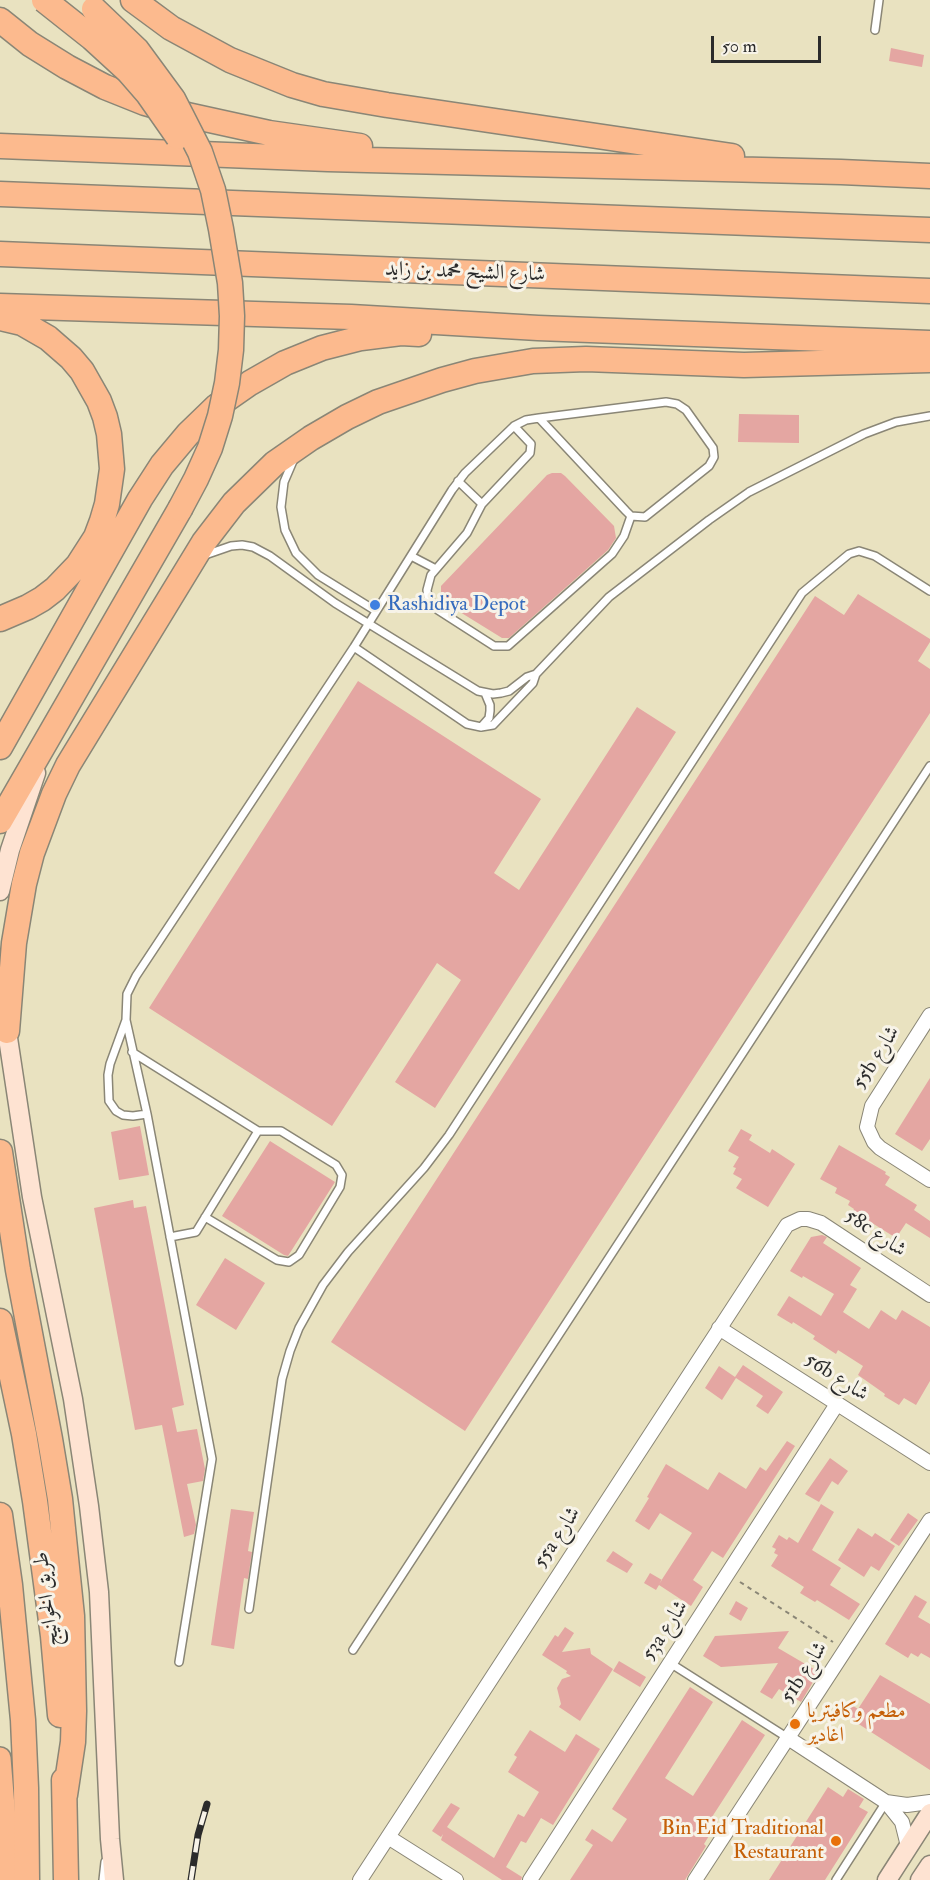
<!DOCTYPE html>
<html>
<head>
<meta charset="utf-8">
<style>
	body { margin:0 }
	#map { position:relative; width:930px; height:1880px; overflow:hidden; background:#e9e2c0; font-family:"IM FELL Double Pica",serif }
	canvas { display:block }
	.scale { position:absolute; left:711px; top:36px; width:110px; height:27px; box-sizing:border-box; border:3px solid #2b2b2b; border-top:0; padding-left:8px; font-size:18px; line-height:21px; white-space:nowrap; color:#2b2b2b; -webkit-text-stroke:4px #f7f3e8; paint-order:stroke }
</style>
</head>
<body>
<div id="map">
<canvas width="930" height="1880"></canvas>
<div class="scale">50 m</div>
</div>
<script>
const ctx = document.querySelector('canvas').getContext('2d');
ctx.lineJoin = 'round';
function fill(path, color) {
  ctx.fillStyle = color;
  ctx.fill(path, 'evenodd');
}
function shape(rows) {
  const path = new Path2D();
  for (const r of rows) {
    path.moveTo(r[0], r[1]);
    for (let i = 2; i < r.length; i += 2) path.lineTo(r[i], r[i + 1]);
  }
  return path;
}
function stroke(path, color, width, dash) {
  ctx.strokeStyle = color;
  ctx.lineWidth = width;
  ctx.lineCap = dash ? 'butt' : 'round';
  ctx.setLineDash(dash || []);
  ctx.stroke(path);
}
function write(font, color, halo, rows, align = 'center') {
  ctx.font = font + ' "IM FELL Double Pica",Amiri,serif';
  ctx.lineWidth = 6;
  ctx.setLineDash([]);
  ctx.textBaseline = 'middle';
  ctx.strokeStyle = halo;
  ctx.fillStyle = color;
  for (const [text, x, y, turn = 0] of rows) {
    ctx.save();
    ctx.translate(x, y);
    ctx.rotate((+turn || 0) * Math.PI / 180);
    ctx.textAlign = isNaN(turn) ? turn : align;
    if (halo) ctx.strokeText(text, 0, 0);
    ctx.fillText(text, 0, 0);
    ctx.restore();
  }
}
fill(shape([
	[891,48,924,55,922,67,889,61],
	[739,414,799,415,799,443,738,442],
	[552,473,561,473,565,476,614,526,616,538,608,550,509,638,502,638,447,604,441,596,441,586,547,475],
	[858,594,930,639,930,642,918,661,930,669,930,713,465,1431,331,1342,815,596,844,615],
	[358,681,541,799,494,873,519,890,637,707,676,732,435,1108,395,1082,461,980,437,963,332,1126,149,1008],
	[930,1078,930,1139,922,1151,895,1134],
	[140,1126,149,1175,119,1180,111,1132],
	[741,1129,752,1135,749,1140,770,1153,772,1149,795,1164,768,1207,736,1188,742,1179,733,1174,736,1168,733,1167,739,1157,728,1151],
	[270,1141,335,1182,288,1256,284,1255,222,1216],
	[839,1145,886,1172,885,1174,890,1177,885,1185,917,1205,914,1210,930,1221,930,1238,906,1223,896,1238,853,1211,854,1209,848,1205,850,1201,835,1193,837,1188,820,1179],
	[133,1200,134,1208,146,1206,184,1405,172,1408,177,1432,197,1429,205,1469,203,1481,187,1484,196,1525,194,1534,184,1537,162,1425,135,1430,94,1208],
	[822,1235,827,1237,823,1243,861,1268,850,1285,857,1289,843,1312,869,1329,881,1310,896,1320,902,1310,930,1327,930,1381,916,1405,904,1398,899,1405,884,1396,885,1394,858,1375,863,1366,838,1350,836,1354,813,1339,815,1336,793,1322,792,1324,777,1315,789,1296,821,1316,834,1294,803,1276,802,1278,790,1271,811,1237],
	[225,1258,265,1283,236,1330,196,1305],
	[743,1365,783,1392,768,1414,756,1406,763,1396,736,1378,722,1400,705,1388,719,1366,735,1377],
	[787,1441,795,1446,723,1558,712,1551,693,1580,703,1587,691,1606,659,1585,656,1590,644,1583,650,1573,662,1580,659,1584,692,1533,660,1513,649,1530,635,1521,649,1498,647,1497,666,1464,708,1490,719,1472,746,1489,760,1467,766,1471],
	[830,1458,848,1471,838,1485,832,1481,819,1502,805,1494],
	[821,1504,834,1512,812,1550,841,1568,830,1585,860,1604,849,1620,817,1600,815,1602,800,1593,804,1587,771,1566,778,1555,774,1553,776,1549,772,1547,779,1535,787,1540,789,1537,798,1543],
	[231,1509,254,1512,248,1551,252,1552,248,1579,244,1578,234,1649,211,1645],
	[908,1513,918,1520,899,1546,890,1540],
	[858,1528,872,1537,875,1533,895,1546,879,1571,871,1566,864,1577,838,1560],
	[613,1551,633,1564,627,1573,606,1561],
	[915,1595,927,1602,918,1617,930,1624,930,1658,921,1653,918,1657,911,1653,908,1658,885,1644],
	[736,1601,748,1608,741,1621,729,1614],
	[565,1627,574,1633,562,1652,590,1648,591,1654,613,1669,580,1721,559,1707,561,1704,557,1688,562,1679,571,1676,566,1673,567,1671,542,1655,555,1635,558,1637],
	[789,1631,778,1648,819,1672,801,1702,779,1689,772,1699,760,1692,778,1663,721,1667,703,1656,715,1636],
	[619,1661,646,1677,640,1687,613,1671],
	[880,1675,930,1704,930,1770,840,1712,847,1702,858,1709],
	[690,1687,713,1702,665,1778,693,1796,742,1720,765,1735,712,1817,718,1821,704,1844,706,1846,685,1880,570,1880,593,1845,585,1840,592,1829,612,1842,627,1819,612,1809],
	[530,1730,565,1752,576,1734,600,1749,553,1825,541,1818,526,1843,521,1841,506,1867,522,1877,521,1880,502,1880,441,1840,443,1834,441,1837,432,1831,451,1803,460,1808,447,1827,494,1858,518,1814,524,1817,539,1792,508,1772,517,1757,514,1755],
	[828,1787,843,1797,848,1789,864,1799,859,1807,868,1812,825,1880,769,1880]
]), '#e4a6a2');
const lane = shape([
	[875,30,879,0],
	[666,402,677,404,686,410,713,448,714,457,709,466,645,517,631,516,626,511,539,418,666,402],
	[514,426,531,444,530,453,482,504,467,533,431,575,427,590,428,598,438,610,494,646,508,646,612,554,624,536,631,516],
	[293,461,284,482,281,507,285,530,296,553,318,575,376,611],
	[458,481,482,504],
	[205,555,231,546,242,545,253,547,270,556,335,603,478,691,493,694,501,693,509,691,527,677,536,674],
	[411,556,436,569],
	[354,647,467,724,481,727,493,725,533,683,536,674,609,597,709,520,749,492,864,434,896,422,930,416],
	[481,727,489,718,490,711,490,705,485,693],
	[126,1020,110,1064,108,1075,109,1101,116,1111,123,1115,133,1116,147,1114],
	[132,1052,258,1131,281,1131,336,1165,342,1175,340,1187,299,1255,289,1262,277,1260,205,1217],
	[170,1237,196,1232,258,1131],
	[249,1609,282,1379,290,1351,299,1328,323,1285,348,1252,424,1168,449,1135,802,593,849,554,859,551,875,556,930,591],
	[353,1650,930,766],
	[179,1662,212,1459,147,1114,126,1020,127,994,136,976,354,647,452,490,465,473,514,426,526,420,539,418],
	[670,1663,788,1738],
	[103,1880,105,1862],
	[836,1880,886,1802]
]);
const street = shape([
	[930,1015,872,1106,867,1127,874,1142,880,1148,930,1180],
	[719,1328,930,1463],
	[788,1738,886,1802,902,1822,908,1846],
	[886,1802,907,1805,930,1802],
	[388,1837,456,1880],
	[360,1880,787,1225,800,1219,808,1219,821,1223,930,1295],
	[530,1880,837,1404],
	[695,1880,930,1520]
]);
const secondary = shape([
	[0,891,10,850,36,773],
	[5,1018,32,1197,73,1399,89,1506,99,1592,110,1839,114,1880],
	[887,1880,930,1813],
	[920,1880,930,1865]
]);
const primary = shape([
	[0,1758,10,1880]
]);
const highway = shape([
	[133,0,171,28,230,60,292,85,323,94,387,105,732,156],
	[0,20,30,44,67,67,105,87,145,103,187,115,269,133,360,146],
	[0,146,328,159,841,172,930,176],
	[0,194,930,230],
	[0,254,930,291],
	[0,306,351,317,538,328,930,343],
	[0,318,22,323,48,338,71,358,82,371,99,401,105,417,109,434,112,469,107,504,102,521,96,537,78,565,55,589,42,599,28,607,0,619],
	[0,747,140,499,162,465,188,434,217,406,250,383,285,363,322,348,361,338,401,333,419,334],
	[0,821,180,509],
	[7,1031,14,943,24,884,32,853,54,794,68,765,204,542,234,503,275,463,311,438,347,417,378,402,442,380,475,371,533,361,586,359,744,365,930,360],
	[0,1152,18,1270,50,1439,60,1499,66,1558,72,1616,74,1711,73,1742,65,1795],
	[0,1321,24,1434,35,1501,53,1636,60,1715],
	[0,1515,10,1585,23,1720,26,1788,27,1880],
	[64,1780,66,1880]
]);
stroke(lane, '#8a8676', 10);
stroke(street, '#8a8676', 16);
stroke(secondary, '#8a8676', 21);
stroke(primary, '#8a8676', 24);
stroke(highway, '#8a8676', 27);
stroke(shape([
	[740,1582,833,1642]
]), '#8a8676', 2, [4.5, 4.5]);
stroke(lane, '#fff', 7);
stroke(street, '#fff', 14);
stroke(secondary, '#fee3d2', 18);
stroke(primary, '#fcba8e', 21);
stroke(highway, '#fcba8e', 24);
const rail = shape([
	[191,1880,198,1835,207,1804]
]);
stroke(rail, '#2b2b2b', 7);
stroke(rail, '#f7f3e8', 4.5, [14]);
const highwayBridge = shape([
	[44,0,92,38,128,71,148,94,178,137],
	[94,9,137,50,173,99,200,152,213,190,221,229,230,283,232,316,231,350,227,383,220,416,210,448,196,479,180,509]
]);
stroke(highwayBridge, '#8a8676', 27, []);
stroke(highwayBridge, '#fcba8e', 24);
for (const [x, y, r, color] of [
	[375,605,6,"#3f7fe0"],
	[795,1724,6,"#e8710a"],
	[836,1841,6,"#e8710a"]
]) {
  const dot = new Path2D();
  dot.arc(x, y, r, 0, 2 * Math.PI);
  ctx.fillStyle = color;
  ctx.fill(dot);
  stroke(dot, '#f7f3e8', 2);
}
write('21px', '#2b2b2b', '#f7f3e8', [
	["شارع الشيخ محمد بن زايد",465,273,2],
	["55b شارع",877,1058,-58],
	["58c شارع",875,1234,34],
	["56b شارع",836,1378,33],
	["55a شارع",558,1538,-57],
	["طريق الخوانيج",48,1599,-97],
	["53a شارع",666,1631,-57],
	["51b شارع",805,1673,-57]
]);
write('21px', '#366cbe', '#f7f3e8', [
	["Rashidiya Depot",387,605]
], 'left');
write('21px', '#c56008', '#f7f3e8', [
	["مطعم وكافيتريا",807,1712],
	["اغادير",807,1736],
	["Bin Eid Traditional",824,1829,"right"],
	["Restaurant",824,1853,"right"]
], 'left');
</script>
</body>
</html>
